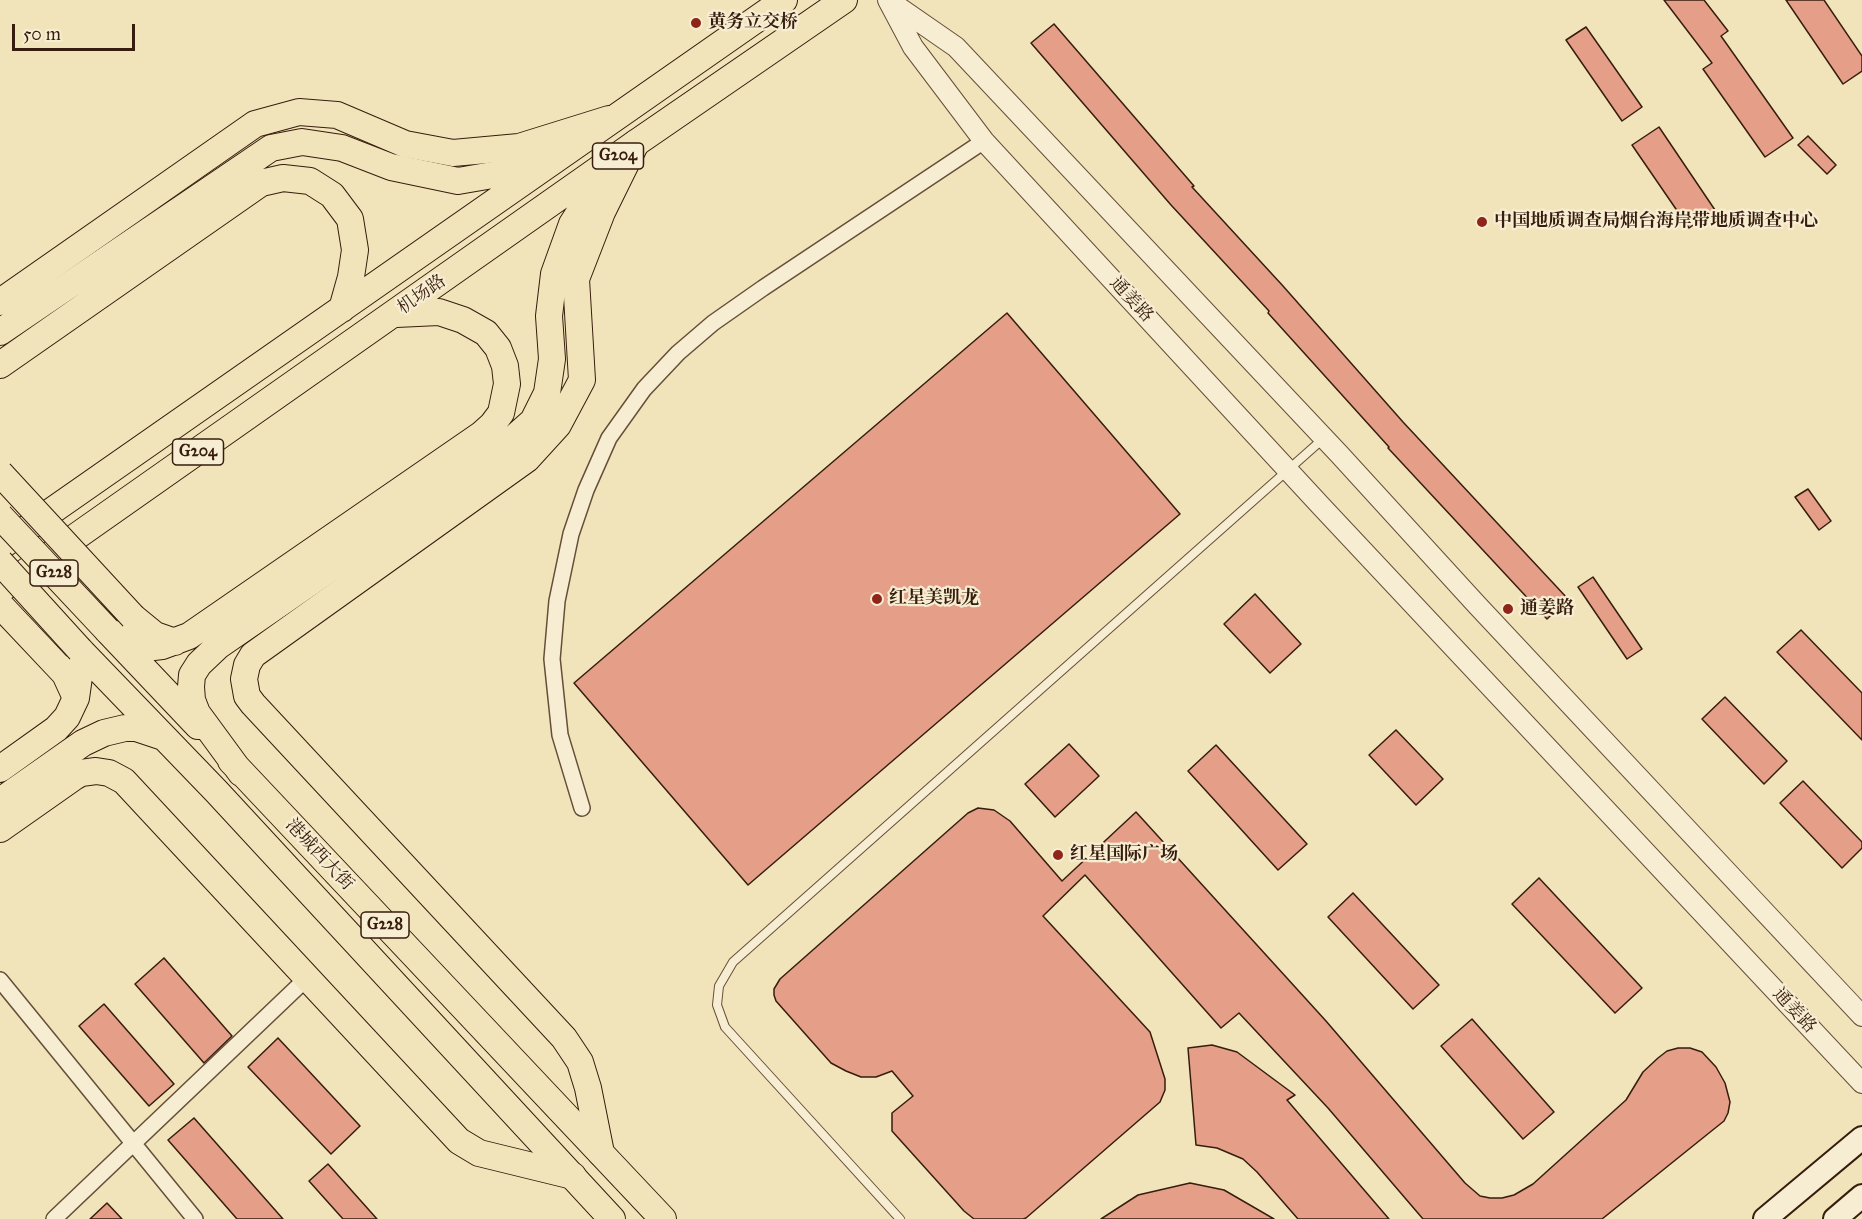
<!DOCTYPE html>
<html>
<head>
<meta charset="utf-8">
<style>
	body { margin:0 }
	#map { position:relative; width:1862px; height:1219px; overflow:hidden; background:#f2e4ba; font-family:"IM FELL Great Primer",serif }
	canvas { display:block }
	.scale { position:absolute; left:12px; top:24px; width:123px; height:27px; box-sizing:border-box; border:3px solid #361d0d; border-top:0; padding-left:8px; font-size:18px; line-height:21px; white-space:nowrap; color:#361d0d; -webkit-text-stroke:4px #f7edd2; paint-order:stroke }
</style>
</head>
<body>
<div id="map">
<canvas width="1862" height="1219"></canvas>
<div class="scale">50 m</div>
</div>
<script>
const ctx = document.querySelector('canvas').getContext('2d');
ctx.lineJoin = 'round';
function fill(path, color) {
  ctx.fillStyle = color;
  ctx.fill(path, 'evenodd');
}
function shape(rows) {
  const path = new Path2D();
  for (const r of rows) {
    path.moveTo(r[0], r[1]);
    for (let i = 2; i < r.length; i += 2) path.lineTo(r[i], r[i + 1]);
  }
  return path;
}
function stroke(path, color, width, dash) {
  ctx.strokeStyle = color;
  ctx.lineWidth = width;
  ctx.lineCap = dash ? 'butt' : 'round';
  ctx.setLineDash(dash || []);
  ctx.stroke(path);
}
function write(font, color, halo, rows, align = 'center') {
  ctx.font = font + ' "IM FELL Great Primer","Noto Serif SC",serif';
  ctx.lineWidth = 4.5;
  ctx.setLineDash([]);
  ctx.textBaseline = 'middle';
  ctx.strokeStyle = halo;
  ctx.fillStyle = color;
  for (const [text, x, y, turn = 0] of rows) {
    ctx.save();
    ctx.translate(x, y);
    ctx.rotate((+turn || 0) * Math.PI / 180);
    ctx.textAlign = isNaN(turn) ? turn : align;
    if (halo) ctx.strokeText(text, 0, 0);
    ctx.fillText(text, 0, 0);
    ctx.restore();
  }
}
const building = shape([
	[1664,0,1704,0,1728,31,1721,36,1793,138,1765,157,1703,69,1712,63,1664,0],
	[1786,0,1824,0,1862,56,1862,71,1843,84,1786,0],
	[1054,24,1194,186,1192,187,1283,286,1403,422,1568,599,1547,619,1388,448,1389,447,1268,313,1269,311,1171,205,1031,43,1054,24],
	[1586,27,1642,107,1622,121,1566,40,1586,27],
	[1659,127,1715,210,1689,228,1632,145,1659,127],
	[1808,136,1836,165,1827,174,1798,145,1808,136],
	[1007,313,1180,514,748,885,574,683,1007,313],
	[1808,489,1831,521,1819,530,1795,497,1808,489],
	[1593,577,1642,649,1627,659,1578,587,1593,577],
	[1255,594,1301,644,1270,673,1224,624,1255,594],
	[1801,630,1862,693,1862,740,1777,652,1801,630],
	[1725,697,1787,761,1764,784,1702,719,1725,697],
	[1396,730,1443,779,1416,805,1369,755,1396,730],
	[1069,744,1099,776,1055,817,1025,784,1069,744],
	[1216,745,1307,844,1278,870,1188,771,1216,745],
	[1803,781,1862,842,1862,848,1842,868,1780,803,1803,781],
	[978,808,994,810,1010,821,1062,881,1136,812,1326,1021,1465,1183,1480,1196,1490,1198,1502,1198,1514,1195,1533,1184,1626,1100,1643,1072,1658,1058,1667,1051,1678,1048,1690,1048,1702,1052,1716,1067,1725,1083,1730,1102,1728,1113,1724,1121,1709,1133,1602,1219,1423,1219,1328,1108,1239,1013,1221,1028,1085,875,1043,916,1150,1032,1165,1079,1165,1090,1160,1102,1026,1218,1023,1219,974,1219,964,1211,892,1131,892,1113,913,1096,892,1071,876,1077,861,1077,846,1071,831,1063,776,1001,774,995,774,989,780,979,968,813,978,808],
	[1539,878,1642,988,1615,1013,1512,904,1539,878],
	[1353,893,1439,985,1413,1009,1328,917,1353,893],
	[164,958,232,1036,204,1063,135,984,164,958],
	[104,1004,174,1084,149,1106,79,1026,104,1004],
	[1472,1019,1554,1112,1523,1139,1441,1046,1472,1019],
	[278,1038,360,1126,331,1154,248,1067,278,1038],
	[1212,1045,1237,1052,1295,1095,1287,1100,1389,1219,1298,1219,1257,1172,1243,1159,1217,1148,1196,1145,1188,1048,1212,1045],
	[194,1118,283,1219,237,1219,168,1140,194,1118],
	[328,1164,377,1219,343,1219,309,1181,328,1164],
	[1190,1183,1224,1190,1274,1219,1101,1219,1138,1195,1190,1183],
	[107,1203,122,1219,90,1219,107,1203]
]);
fill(building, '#e59f88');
stroke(building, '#361d0d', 1.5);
const service = shape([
	[900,1219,725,1027,717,1005,719,986,733,962,1324,438]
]);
const minor = shape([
	[582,808,560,735,552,659,557,601,571,534,586,490,609,438,644,389,678,353,713,323,763,288,984,141],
	[0,980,195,1219],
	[54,1219,307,978]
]);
const tertiary = shape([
	[888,0,913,47,984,141,1320,505,1862,1083],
	[891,2,956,47,1340,455,1477,605,1862,1016]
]);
const secondary = shape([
	[1765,1219,1862,1138],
	[1835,1219,1862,1196]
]);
const primary = shape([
	[0,302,255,124,299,112,337,115,405,144,453,153,519,147,609,119],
	[0,829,74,777,81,773,96,771,109,773,124,781,459,1141,479,1153,573,1176],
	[601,1153,588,1088,580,1062,564,1038,253,704,247,696,244,679,247,665,253,655,527,459,558,425,582,380,576,279,602,212,636,143]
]);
const trunk = shape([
	[0,332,271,148,302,142,342,148,391,167,458,181,510,172,537,160],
	[0,365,261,183,283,178,310,181,332,195,350,219,355,250,351,277,342,309],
	[0,547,784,0],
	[0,590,636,143,844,0],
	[0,605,65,674,76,698],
	[133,617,155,635,175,642],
	[107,630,198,726],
	[115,634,145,648,162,646,189,636,482,434,492,425,501,413,507,384,505,366,498,348,486,333,463,320,439,312,396,314],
	[80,650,216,791,612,1219],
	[231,761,663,1219],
	[0,769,56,729,67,717,76,698,79,677,80,650],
	[241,773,197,713,192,700,191,687,192,675,199,664,218,646,496,454,533,421,547,393,552,359,549,316,554,274,572,224,607,169],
	[0,801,83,743,104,733,125,728,136,728,163,737]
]);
stroke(service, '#654f38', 10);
stroke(minor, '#654f38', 18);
stroke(tertiary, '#654f38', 22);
stroke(secondary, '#361d0d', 26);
stroke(primary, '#361d0d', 28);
stroke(trunk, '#361d0d', 28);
stroke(service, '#f7edd2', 8);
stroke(minor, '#f7edd2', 15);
stroke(tertiary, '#f7edd2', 20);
stroke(secondary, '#f7edd2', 22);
stroke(primary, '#f2e4ba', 26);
stroke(trunk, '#f2e4ba', 26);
const trunkBridge = shape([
	[0,473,133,617],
	[0,516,107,630],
	[0,562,80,650]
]);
stroke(trunkBridge, '#361d0d', 28, []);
stroke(trunkBridge, '#f2e4ba', 26);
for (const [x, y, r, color] of [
	[696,23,6,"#8f2418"],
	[1482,222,6,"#8f2418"],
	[877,599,6,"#8f2418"],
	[1508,609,6,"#8f2418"],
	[1058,855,6,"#8f2418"]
]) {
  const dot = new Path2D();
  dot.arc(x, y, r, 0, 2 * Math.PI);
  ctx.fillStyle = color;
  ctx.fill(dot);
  stroke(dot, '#f7edd2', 2);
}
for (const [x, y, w] of [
	[618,156,51],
	[198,452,51],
	[54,573,48],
	[385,925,48]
]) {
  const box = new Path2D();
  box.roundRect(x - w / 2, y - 13, w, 26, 4.5);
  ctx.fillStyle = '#f7edd2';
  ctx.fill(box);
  stroke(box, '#361d0d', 1.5);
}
write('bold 16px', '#361d0d', null, [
	["G204",618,156],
	["G204",198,452],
	["G228",54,573],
	["G228",385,925]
]);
write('bold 18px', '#361d0d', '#f7edd2', [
	["黄务立交桥",708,23],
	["中国地质调查局烟台海岸带地质调查中心",1494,222],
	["红星美凯龙",889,599],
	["通姜路",1520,609],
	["红星国际广场",1070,855]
], 'left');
write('18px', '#361d0d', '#f7edd2', [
	["机场路",422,295,-35],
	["通姜路",1131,300,47],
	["港城西大街",319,855,47],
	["通姜路",1794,1011,47]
]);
</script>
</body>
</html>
